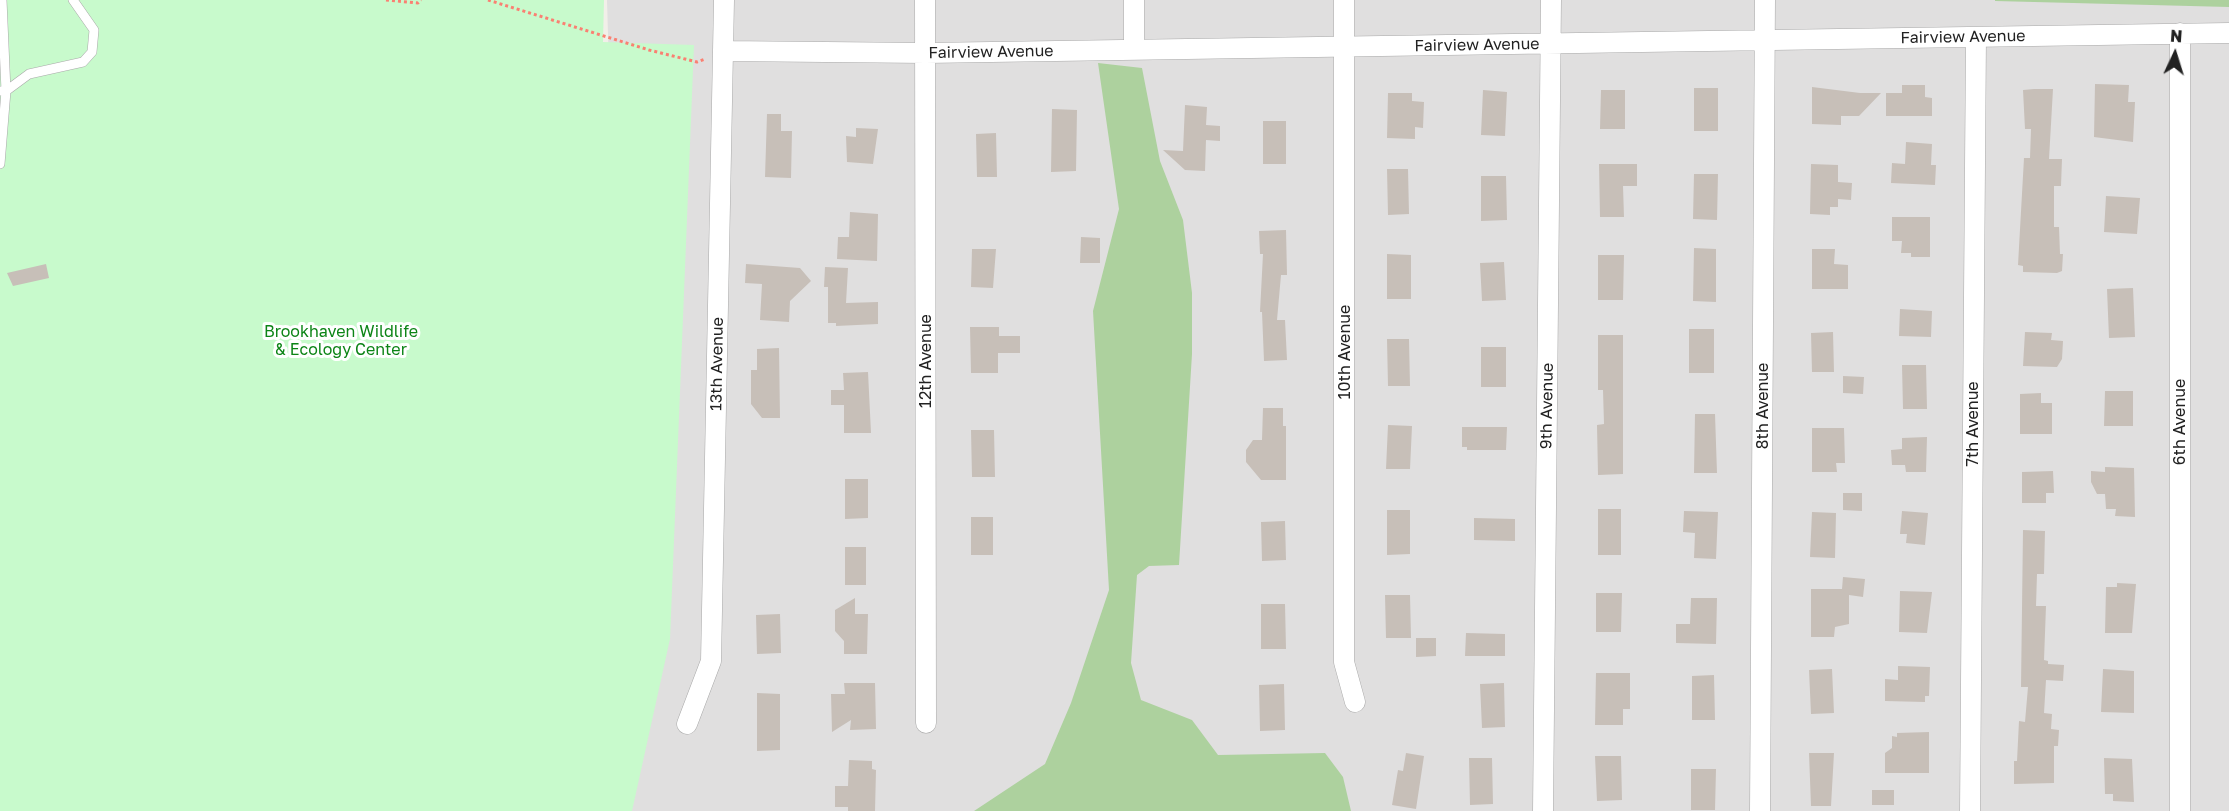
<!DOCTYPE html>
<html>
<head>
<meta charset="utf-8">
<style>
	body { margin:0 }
	#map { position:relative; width:2229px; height:811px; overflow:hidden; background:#f2efe9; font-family:"Golos Text",sans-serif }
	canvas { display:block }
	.north { position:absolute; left:2145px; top:24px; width:60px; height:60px; -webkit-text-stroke:4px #fff; paint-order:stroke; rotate:4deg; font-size:16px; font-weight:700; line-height:24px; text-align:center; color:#222 }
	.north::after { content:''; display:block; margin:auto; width:21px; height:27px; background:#222; clip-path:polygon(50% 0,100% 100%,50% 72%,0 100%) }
</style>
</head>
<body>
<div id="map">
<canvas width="2229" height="811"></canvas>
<div class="north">N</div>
</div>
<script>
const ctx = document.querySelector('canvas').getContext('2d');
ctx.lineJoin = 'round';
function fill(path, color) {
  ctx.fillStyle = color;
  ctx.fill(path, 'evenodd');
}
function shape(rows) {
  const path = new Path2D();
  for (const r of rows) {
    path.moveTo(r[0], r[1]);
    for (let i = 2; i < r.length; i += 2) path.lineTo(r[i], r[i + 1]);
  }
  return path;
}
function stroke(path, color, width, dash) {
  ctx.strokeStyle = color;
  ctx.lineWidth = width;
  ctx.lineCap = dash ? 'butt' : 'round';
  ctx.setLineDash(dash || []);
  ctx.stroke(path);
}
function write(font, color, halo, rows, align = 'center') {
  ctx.font = font + ' "Golos Text",sans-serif';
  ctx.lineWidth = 6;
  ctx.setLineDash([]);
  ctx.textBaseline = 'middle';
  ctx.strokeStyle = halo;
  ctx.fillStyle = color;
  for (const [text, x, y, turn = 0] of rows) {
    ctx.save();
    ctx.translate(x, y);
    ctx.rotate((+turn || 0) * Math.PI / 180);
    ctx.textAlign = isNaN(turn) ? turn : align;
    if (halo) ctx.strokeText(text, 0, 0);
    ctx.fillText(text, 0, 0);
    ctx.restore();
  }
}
fill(shape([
	[607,0,2229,0,2229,811,631,811]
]), '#e0dfdf');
fill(shape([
	[1995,0,2229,0,2229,7,1995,1],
	[1098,63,1142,68,1160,161,1183,220,1192,293,1192,354,1179,565,1149,566,1137,575,1131,663,1141,700,1192,720,1218,755,1325,753,1343,777,1351,811,974,811,1045,764,1071,703,1109,590,1093,311,1119,209]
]), '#add19e');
fill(shape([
	[0,0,604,0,603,42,694,45,670,639,632,811,0,811]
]), '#c8facc');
fill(shape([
	[2095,84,2129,85,2128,102,2135,102,2133,142,2094,137],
	[1902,85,1925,85,1925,97,1932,98,1932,116,1886,116,1886,93,1902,93],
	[1812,87,1860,93,1881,93,1859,116,1841,116,1841,125,1812,124],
	[1694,88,1718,88,1718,131,1694,131],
	[2034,89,2053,89,2049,159,2062,159,2061,186,2054,186,2054,227,2059,227,2060,254,2063,254,2062,271,2057,273,2023,272,2023,266,2018,265,2024,158,2030,158,2031,129,2025,129,2023,90],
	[1483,90,1507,92,1505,136,1481,135],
	[1601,90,1625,90,1625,129,1600,129],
	[1388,93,1412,93,1412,101,1424,102,1423,128,1415,127,1415,139,1387,138],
	[1185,105,1207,107,1206,125,1220,126,1220,141,1206,140,1205,171,1185,170,1163,150,1183,151],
	[1052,109,1077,110,1076,171,1051,172],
	[767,114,781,114,781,131,792,131,791,178,765,177],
	[1263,121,1286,121,1286,164,1263,164],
	[856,128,878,129,873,164,847,162,846,136,856,137],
	[996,133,997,177,977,177,976,134],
	[1906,142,1932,144,1931,165,1936,165,1935,185,1891,183,1892,163,1905,164],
	[1599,164,1637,164,1637,186,1623,186,1624,217,1600,217],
	[1811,164,1838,165,1838,182,1852,183,1851,200,1838,199,1838,207,1830,207,1830,215,1810,214],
	[1387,169,1408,169,1409,214,1388,215],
	[1694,174,1718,174,1717,220,1693,219],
	[1481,176,1506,176,1507,220,1481,221],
	[2106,196,2140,198,2137,234,2104,232],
	[850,212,878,214,877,261,837,259,838,237,849,237],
	[1892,217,1930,217,1930,257,1911,257,1911,253,1901,253,1902,241,1892,241],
	[1286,230,1287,275,1281,275,1277,320,1285,320,1287,360,1264,361,1262,312,1260,312,1263,254,1260,254,1259,231],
	[1081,237,1100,238,1100,263,1080,263],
	[1694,248,1716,249,1716,302,1693,301],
	[972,249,996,249,993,288,971,287],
	[1812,249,1835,249,1834,264,1848,265,1848,289,1812,289],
	[1387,254,1411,255,1411,299,1387,299],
	[1598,255,1624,255,1623,300,1598,300],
	[1504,262,1506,300,1482,301,1480,263],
	[46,264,49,278,13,286,7,273],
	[746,264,800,268,811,281,790,301,789,322,760,320,762,284,745,283],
	[825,267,848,268,846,303,878,302,878,324,836,326,836,323,828,323,828,287,824,287],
	[2133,288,2135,337,2109,338,2107,289],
	[1900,309,1932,311,1931,337,1899,336],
	[970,327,999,327,999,336,1020,336,1020,353,998,353,998,373,971,373],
	[1689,329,1714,329,1714,373,1689,373],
	[1833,332,1834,372,1812,372,1811,333],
	[2025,332,2052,333,2051,340,2063,341,2062,359,2057,367,2023,366],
	[1598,335,1623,335,1623,474,1598,475,1597,425,1604,424,1603,390,1598,390],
	[1387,339,1409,339,1410,386,1388,386],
	[1481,347,1506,347,1506,387,1481,387],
	[779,348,780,418,762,418,751,404,751,370,757,370,757,349],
	[1902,365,1926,365,1927,409,1903,409],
	[868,372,871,433,844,433,844,405,831,405,831,390,844,390,843,373],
	[1843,376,1864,377,1863,394,1843,393],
	[2105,391,2133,391,2133,426,2104,426],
	[2041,393,2041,403,2052,403,2052,434,2020,434,2020,394],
	[1263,408,1283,408,1283,426,1286,426,1286,480,1261,480,1246,462,1246,450,1253,440,1262,440],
	[1695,414,1715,414,1717,473,1694,473],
	[1388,425,1412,426,1410,469,1386,469],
	[1462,427,1507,427,1506,450,1467,450,1467,447,1462,447],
	[1812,428,1844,428,1845,463,1836,463,1837,472,1812,472],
	[971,430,994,430,995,477,972,477],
	[1927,437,1926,472,1906,472,1905,465,1892,465,1891,450,1902,449,1902,438],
	[2105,467,2134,468,2135,517,2115,516,2116,509,2106,509,2105,494,2097,494,2091,482,2091,471,2105,472],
	[2053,471,2054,493,2046,493,2046,503,2022,503,2022,472],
	[845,479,868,479,868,518,845,519],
	[1843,493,1862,493,1862,511,1843,510],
	[1598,509,1621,509,1621,555,1598,555],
	[1387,510,1410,510,1410,554,1387,555],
	[1684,511,1718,512,1716,559,1694,558,1695,533,1683,532],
	[1902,511,1928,513,1925,545,1906,543,1907,534,1900,534],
	[1812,512,1836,513,1835,558,1810,557],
	[971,517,993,517,993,555,971,555],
	[1474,518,1515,519,1515,541,1474,540],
	[1285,521,1286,560,1262,561,1261,522],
	[2023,530,2045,531,2044,574,2037,574,2036,606,2046,606,2044,660,2048,661,2048,664,2064,665,2063,681,2046,680,2044,713,2052,714,2051,729,2059,730,2058,746,2054,746,2054,783,2014,784,2014,761,2017,761,2019,721,2025,722,2028,687,2021,687],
	[845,547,866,547,866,585,845,585],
	[1843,577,1865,579,1863,597,1849,595,1849,624,1835,627,1834,637,1811,637,1811,589,1842,589],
	[2117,583,2136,584,2132,633,2105,633,2106,587,2117,587],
	[1900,591,1932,592,1927,633,1899,632],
	[1596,593,1622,593,1621,632,1596,632],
	[1385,595,1410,595,1411,638,1386,638],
	[855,598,855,614,868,614,867,654,844,654,844,641,835,631,835,610],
	[1691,598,1717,598,1716,644,1676,643,1676,624,1690,624],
	[1261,604,1285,604,1286,649,1261,649],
	[780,614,781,653,757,654,756,615],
	[1466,633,1505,634,1505,656,1465,656],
	[1416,638,1436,638,1436,656,1416,657],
	[1898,666,1930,667,1929,696,1925,696,1925,702,1885,701,1885,679,1898,680],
	[1832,669,1834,713,1811,714,1809,670],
	[2103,669,2134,671,2134,713,2101,712],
	[1596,673,1630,673,1630,709,1623,709,1623,725,1595,725],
	[1714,675,1715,720,1692,720,1692,676],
	[844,683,875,683,876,729,850,730,851,720,832,732,831,694,845,694],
	[1504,683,1505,727,1482,728,1480,684],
	[1284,684,1285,730,1260,731,1259,685],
	[757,693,780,694,780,750,757,751],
	[1929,732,1929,773,1885,773,1885,753,1892,748,1892,736,1897,737,1897,733],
	[1406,753,1424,756,1416,809,1392,805,1398,770,1403,771],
	[1809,753,1834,753,1831,806,1811,806],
	[1595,756,1621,756,1622,800,1597,801],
	[1469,758,1492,758,1493,804,1470,805],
	[2104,758,2132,759,2134,802,2113,801,2113,794,2105,794],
	[849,760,872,761,872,769,876,770,875,811,848,811,848,807,835,807,835,786,848,786],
	[1691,769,1716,769,1715,810,1691,810],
	[1872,790,1894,790,1894,805,1872,805]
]), '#c7bfb8');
const lane = shape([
	[0,91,6,91,29,74,83,62,92,52,94,30,73,0],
	[0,164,6,91,2,0]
]);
const street = shape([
	[925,0,926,723],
	[1344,0,1344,662,1355,702],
	[1134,50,1134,0],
	[724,51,926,53,2229,33],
	[687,724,711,661,724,0],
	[1543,811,1551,0],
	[1760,811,1765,0],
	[1970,811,1976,37],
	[2180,811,2180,33]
]);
stroke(lane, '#a9a9a9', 10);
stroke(street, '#a9a9a9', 21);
stroke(shape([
	[386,0,418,3,421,0],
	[488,0,649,50,697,62,705,59]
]), '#fa8072', 3, [3, 3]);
stroke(lane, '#fff', 9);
stroke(street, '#fff', 20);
write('16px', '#222', '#fff', [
	["Fairview Avenue",1963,37,-1],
	["Fairview Avenue",1477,45,-1],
	["Fairview Avenue",991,52,-1],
	["10th Avenue",1345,352,-90],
	["12th Avenue",926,361,-90],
	["13th Avenue",717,364,-89],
	["9th Avenue",1547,406,-89],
	["8th Avenue",1763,406,-90],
	["6th Avenue",2180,422,-90],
	["7th Avenue",1973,424,-90]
]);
write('16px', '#0c8416', '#fff', [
	["Brookhaven Wildlife",341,332],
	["& Ecology Center",341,350]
]);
</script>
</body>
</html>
